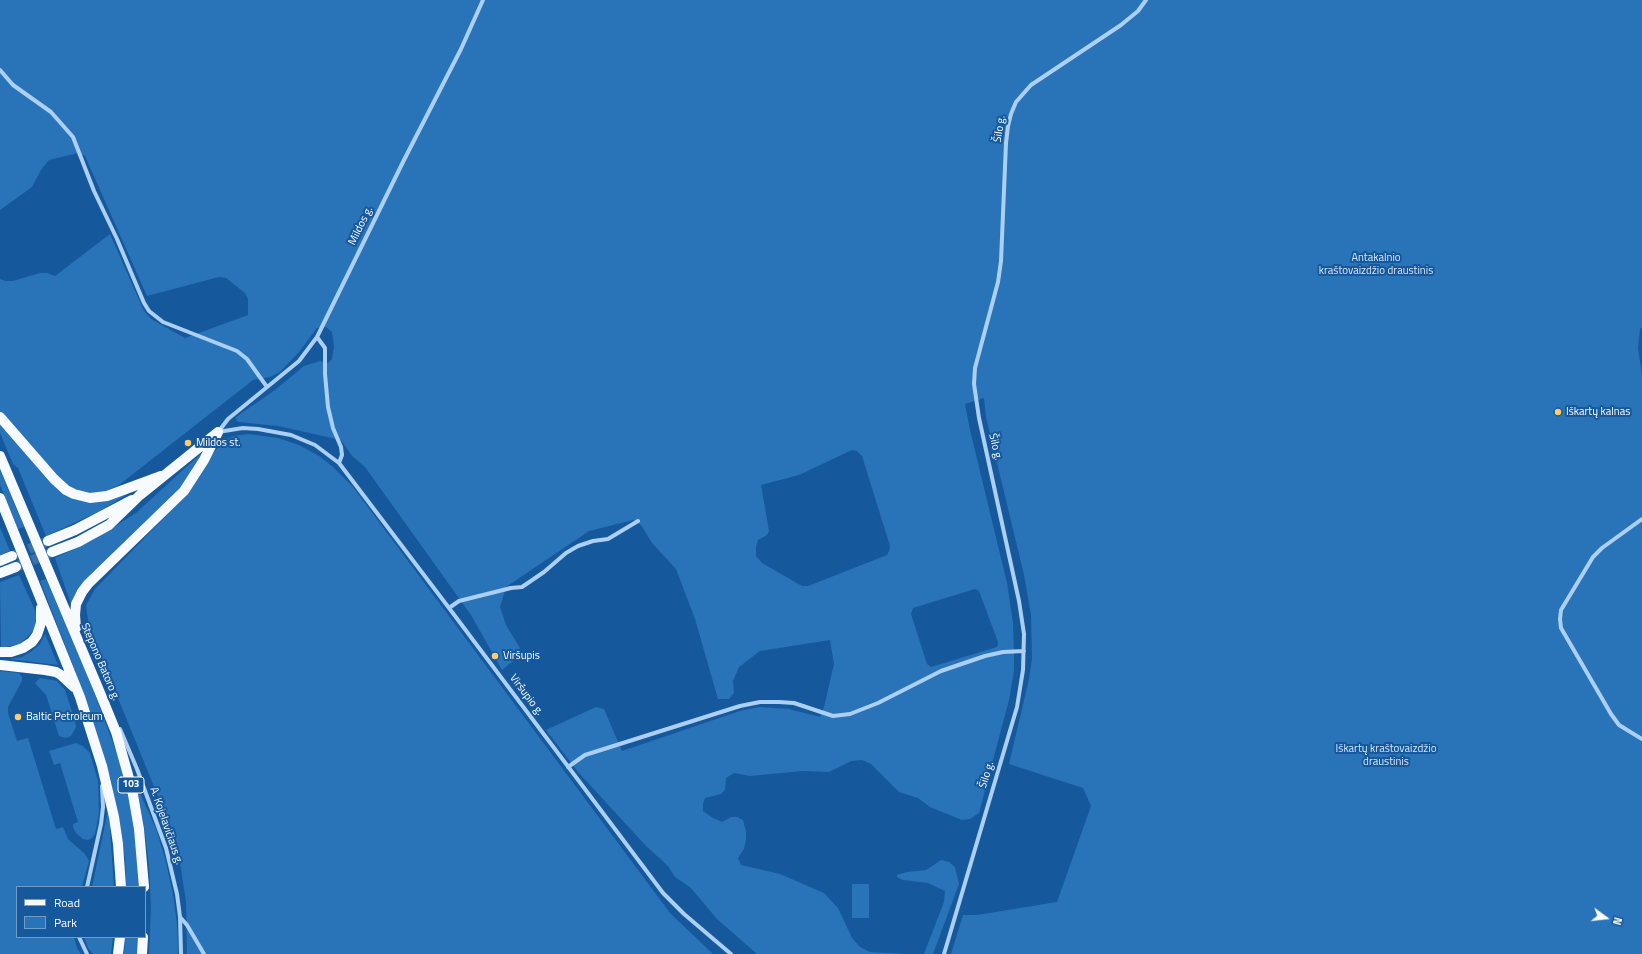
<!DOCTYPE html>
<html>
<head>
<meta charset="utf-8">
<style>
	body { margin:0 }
	#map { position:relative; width:1642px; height:954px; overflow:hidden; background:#16589c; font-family:"Titillium Web",sans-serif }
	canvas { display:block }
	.legend { position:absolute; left:16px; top:886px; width:130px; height:52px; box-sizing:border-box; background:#16589c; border:1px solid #739bc4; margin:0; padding:5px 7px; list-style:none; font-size:12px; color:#fff }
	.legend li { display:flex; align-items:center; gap:8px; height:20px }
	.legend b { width:20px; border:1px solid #739bc4 }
	.north { position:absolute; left:1586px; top:898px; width:40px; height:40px; -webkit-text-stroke:3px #16589c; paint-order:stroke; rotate:105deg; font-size:11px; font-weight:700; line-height:16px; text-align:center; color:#fff }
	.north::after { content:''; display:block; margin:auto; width:14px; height:18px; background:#fff; clip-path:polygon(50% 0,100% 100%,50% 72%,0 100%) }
</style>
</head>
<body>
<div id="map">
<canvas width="1642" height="954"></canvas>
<ul class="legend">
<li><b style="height:5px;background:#f7fbff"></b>Road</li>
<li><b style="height:11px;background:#2973b9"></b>Park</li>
</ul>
<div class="north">N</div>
</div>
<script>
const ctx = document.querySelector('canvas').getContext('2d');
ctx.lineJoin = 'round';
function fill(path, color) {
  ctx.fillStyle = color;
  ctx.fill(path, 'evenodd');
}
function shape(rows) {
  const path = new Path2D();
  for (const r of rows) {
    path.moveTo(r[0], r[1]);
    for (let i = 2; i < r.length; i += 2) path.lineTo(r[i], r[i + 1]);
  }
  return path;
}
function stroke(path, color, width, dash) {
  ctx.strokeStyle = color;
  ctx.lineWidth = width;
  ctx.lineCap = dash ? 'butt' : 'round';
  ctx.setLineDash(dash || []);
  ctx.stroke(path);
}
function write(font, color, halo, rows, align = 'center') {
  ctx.font = font + ' "Titillium Web",sans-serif';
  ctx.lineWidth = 4;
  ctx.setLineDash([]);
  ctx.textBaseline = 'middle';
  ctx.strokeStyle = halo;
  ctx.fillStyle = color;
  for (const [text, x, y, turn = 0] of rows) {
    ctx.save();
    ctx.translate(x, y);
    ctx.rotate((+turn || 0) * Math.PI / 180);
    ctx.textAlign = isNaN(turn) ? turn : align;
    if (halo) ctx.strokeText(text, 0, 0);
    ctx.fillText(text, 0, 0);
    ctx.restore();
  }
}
fill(shape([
	[0,0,1642,0,1642,327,1640,329,1638,348,1642,375,1642,954,951,954,963,915,977,915,1057,902,1091,806,1083,788,1009,764,1029,679,1032,659,1031,615,1024,575,986,417,984,398,965,404,970,430,1007,583,1013,623,1014,656,1014,671,1009,700,979,813,970,819,962,820,930,807,918,798,899,792,871,764,862,760,851,761,829,772,802,771,750,776,734,773,726,778,725,790,721,794,705,798,703,804,703,811,713,818,722,822,731,817,737,817,743,820,746,831,746,840,744,849,738,858,741,865,780,874,824,893,838,908,852,938,860,947,870,952,909,954,757,954,717,919,691,888,675,877,668,866,646,846,578,772,546,730,596,707,604,709,622,751,740,711,759,707,789,709,820,717,824,707,834,664,830,640,760,651,739,667,733,681,734,693,729,699,718,699,695,619,676,569,652,543,641,525,633,520,589,531,506,587,500,607,506,625,520,648,517,658,502,670,471,615,365,467,352,456,341,440,278,426,239,422,236,420,236,417,275,390,304,366,320,361,328,363,332,359,334,347,332,332,326,327,317,328,299,352,280,372,270,377,253,380,119,485,99,494,85,494,63,483,0,412,0,279,5,281,13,281,40,273,47,273,55,276,110,234,144,311,151,319,185,338,248,315,248,299,245,293,226,278,219,277,147,296,85,156,78,153,49,160,41,170,32,187,0,210],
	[852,450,857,451,862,456,890,546,889,551,887,555,808,586,802,586,762,563,756,556,756,547,758,540,767,535,769,531,761,485,799,475],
	[975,589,979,591,998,642,997,647,931,667,927,664,911,614,913,608],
	[0,421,70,495,133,491,98,512,46,536,18,468,13,464,0,433],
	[248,434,278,438,299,445,319,456,333,467,353,487,670,913,713,954,187,954,186,902,177,843,89,627,86,605,95,589,189,492,210,457,224,440,234,436],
	[206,449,188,480,72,607,55,558,93,540,136,513],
	[0,470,24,527,18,529,0,485],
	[0,527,10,551,0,555],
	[19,575,35,610,37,622,33,631,20,644,1,648,0,582],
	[46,579,86,671,121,764,131,804,137,841,140,887,126,887,125,859,119,818,111,781,100,743,74,668,40,581],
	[45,634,58,665,9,659,22,657,32,651,40,644],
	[0,671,19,673,22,677,22,681,8,707,8,713,17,741,28,738,56,829,63,827,68,839,85,854,89,861,82,887,17,887,17,937,74,937,77,948,81,954,0,954],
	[40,678,57,681,65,690,75,721,76,727,71,736,66,738,59,736,46,695,35,683],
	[76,743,83,746,90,753,98,781,99,813,95,834,92,838,88,840,83,839,76,833,73,827,73,824,78,822,60,763,54,765,49,751],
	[136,784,156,829,165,858,173,894,177,924,178,954,149,954,151,907,149,868,145,832],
	[108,810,111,828,110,830,114,887,92,887],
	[941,860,949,862,955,867,959,884,933,954,924,954,944,902,945,891,928,883,903,880,897,877,897,875,907,872,926,870],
	[852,884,869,884,869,918,852,918],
	[84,937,113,937,111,954,93,954,88,948],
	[125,937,139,937,137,954,124,954]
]), '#2973b9');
stroke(shape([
	[15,555,46,542],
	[18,566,50,553]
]), '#3971ab', 10, [10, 5]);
stroke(shape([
	[0,70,13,85,51,112,73,137,94,191,117,239,144,303,149,311,163,322,237,351,247,359,267,387],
	[317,337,325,348,325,374,328,407,333,428,341,447,342,455,339,463],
	[219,431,228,419,299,361,317,337,404,160,461,49,483,0],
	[218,432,243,428,258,429,291,435,315,445,339,463,449,608,663,893,684,914,731,954],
	[1642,519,1602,548,1593,557,1561,610,1560,619,1561,628,1611,714,1619,725,1642,739],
	[449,608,459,601,511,588,522,587,544,572,566,553,578,546,593,541,608,539,638,521],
	[120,729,137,769,166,848,177,894,180,917,181,954],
	[568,767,585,755,740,706,760,702,779,702,794,703,833,716,850,714,878,703,941,671,985,656,1003,652,1024,651],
	[87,887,101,824,103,807,102,786],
	[180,917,187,925,204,954],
	[79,937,87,954],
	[944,954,1017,707,1023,670,1024,634,1019,601,979,418,974,384,975,368,998,282,1001,261,1006,143,1008,126,1011,114,1016,102,1031,85,1121,25,1138,11,1146,0]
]), '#acd0f3', 4);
stroke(shape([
	[0,417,54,479,66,490,74,494,90,498,107,496,161,476],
	[0,456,98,688,116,732,132,789,139,829,144,887],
	[0,498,80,697,102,766,114,817,118,844,121,887],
	[48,541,75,530,132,500],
	[52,552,78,542,109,525,140,495,217,433],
	[0,561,12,556],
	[0,573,16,567],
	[76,628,75,615,76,604,82,592,88,584,184,491,204,460,218,432],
	[0,652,11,652,23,648,32,642,37,635,41,623,41,608],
	[0,665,45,670,56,672,61,675,74,687],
	[118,954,120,937],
	[142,954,143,937]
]), '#f7fbff', 10);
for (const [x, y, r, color] of [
	[1558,412,4,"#ffcc6d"],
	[188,443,4,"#ffcc6d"],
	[495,656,4,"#ffcc6d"],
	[18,717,4,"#ffcc6d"]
]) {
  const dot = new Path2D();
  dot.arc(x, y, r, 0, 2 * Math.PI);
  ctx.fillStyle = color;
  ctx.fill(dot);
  stroke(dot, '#16589c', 1.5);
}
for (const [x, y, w] of [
	[131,785,26]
]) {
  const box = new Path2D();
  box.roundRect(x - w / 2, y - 8, w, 16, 3);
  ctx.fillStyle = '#16589c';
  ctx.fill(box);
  stroke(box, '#fff', 1);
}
write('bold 10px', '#fff', null, [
	["103",131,785]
]);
write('11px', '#fff', '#16589c', [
	["Šilo g.",1000,129,-81],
	["Mildos g.",361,226,-64],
	["Šilo g.",995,447,77],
	["Stepono Batoro g.",100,662,67],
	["Viršupio g.",526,695,53],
	["Šilo g.",987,775,-73],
	["A. Kojelavičiaus g.",166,826,71]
]);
write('11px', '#d4e9fd', '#16589c', [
	["Antakalnio",1376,258],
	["kraštovaizdžio draustinis",1376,271],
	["Iškartų kraštovaizdžio",1386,749],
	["draustinis",1386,762]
]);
write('11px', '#fff', '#16589c', [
	["Iškartų kalnas",1566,412],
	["Mildos st.",196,443],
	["Viršupis",503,656],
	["Baltic Petroleum",26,717]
], 'left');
</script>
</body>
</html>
